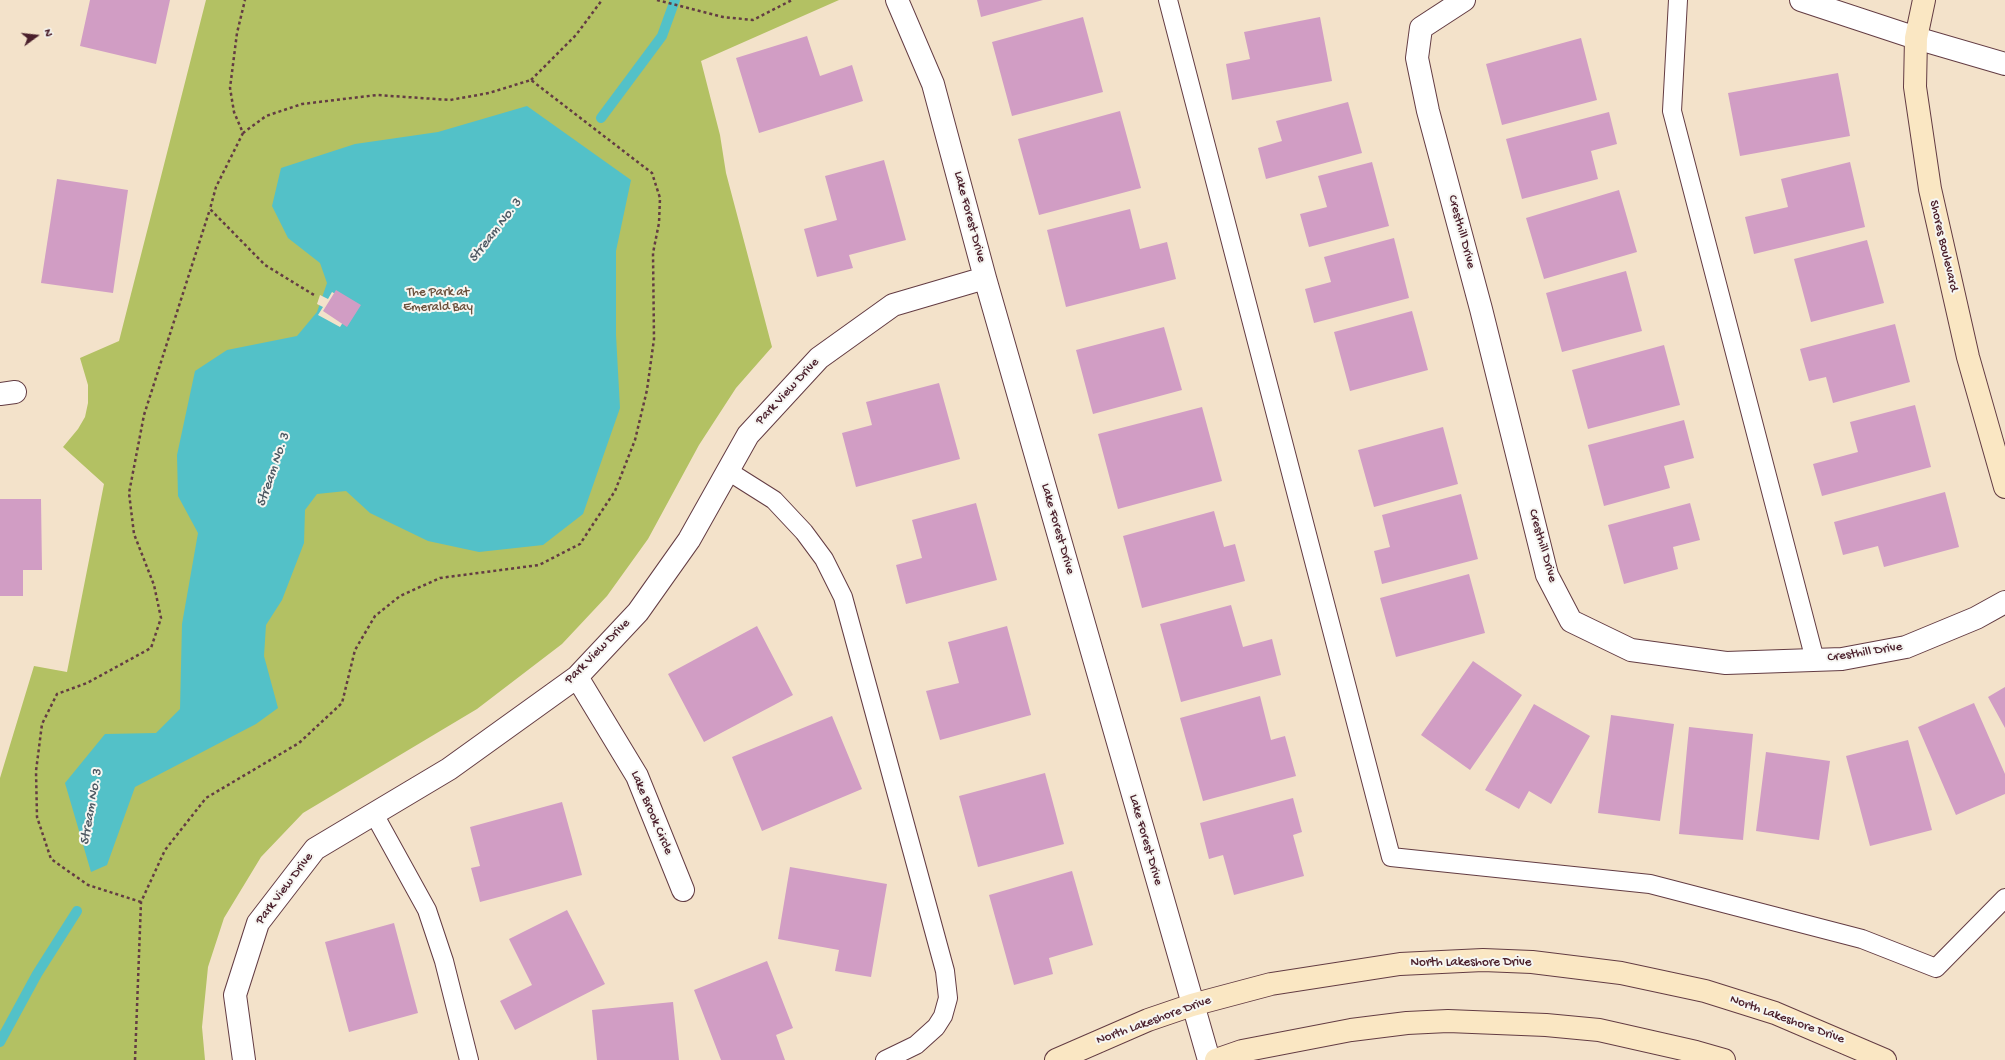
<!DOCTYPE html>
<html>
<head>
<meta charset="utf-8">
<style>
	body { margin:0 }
	#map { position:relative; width:2005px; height:1060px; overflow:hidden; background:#f3e2ca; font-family:"Gochi Hand",sans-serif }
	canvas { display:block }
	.north { position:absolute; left:16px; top:16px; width:40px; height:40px; -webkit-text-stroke:3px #f6f6f2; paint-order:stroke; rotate:75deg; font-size:11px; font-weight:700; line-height:16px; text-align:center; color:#4a1f2b }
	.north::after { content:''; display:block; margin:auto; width:14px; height:18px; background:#4a1f2b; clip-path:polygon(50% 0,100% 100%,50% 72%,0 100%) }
</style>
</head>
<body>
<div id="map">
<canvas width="2005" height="1060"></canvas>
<div class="north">N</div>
</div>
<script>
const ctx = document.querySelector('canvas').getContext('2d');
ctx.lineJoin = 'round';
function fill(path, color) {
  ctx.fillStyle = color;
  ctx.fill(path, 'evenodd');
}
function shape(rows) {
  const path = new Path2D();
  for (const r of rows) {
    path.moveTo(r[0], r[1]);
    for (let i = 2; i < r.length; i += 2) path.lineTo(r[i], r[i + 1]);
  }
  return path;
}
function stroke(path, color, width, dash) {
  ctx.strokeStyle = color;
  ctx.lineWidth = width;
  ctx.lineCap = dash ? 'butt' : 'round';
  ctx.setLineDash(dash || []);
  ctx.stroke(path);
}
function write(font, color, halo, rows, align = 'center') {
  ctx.font = font + ' "Gochi Hand",sans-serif';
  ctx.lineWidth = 4;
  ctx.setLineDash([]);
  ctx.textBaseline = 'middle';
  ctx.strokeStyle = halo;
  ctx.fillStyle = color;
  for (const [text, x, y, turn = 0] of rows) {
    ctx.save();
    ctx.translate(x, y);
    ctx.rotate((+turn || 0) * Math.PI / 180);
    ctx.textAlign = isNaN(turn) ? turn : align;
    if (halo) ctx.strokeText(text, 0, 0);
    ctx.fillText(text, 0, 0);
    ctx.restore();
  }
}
fill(shape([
	[206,0,839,0,701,61,720,135,726,173,772,347,736,388,699,445,648,539,607,596,562,644,477,709,303,813,261,857,224,918,208,967,202,1027,205,1060,0,1060,0,778,34,666,67,672,104,484,63,447,78,429,85,417,88,403,88,385,80,358,119,341]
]), '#b3c163');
fill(shape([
	[527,106,631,180,616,251,616,335,620,408,583,514,543,545,479,552,428,541,370,513,346,491,317,494,305,510,304,543,282,600,266,625,264,656,278,708,256,724,135,787,107,865,91,872,65,783,105,734,156,733,180,709,182,624,198,533,178,496,177,455,195,371,227,350,297,336,317,312,327,283,320,263,288,238,272,206,281,168,355,144,438,132]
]), '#53c1c8');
fill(shape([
	[332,292,354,305,340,327,318,315,323,307,317,304,320,295,328,299]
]), '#f3e2ca');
stroke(shape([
	[601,118,662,36,675,0],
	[0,1042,37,974,77,911]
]), '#53c1c8', 10);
fill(shape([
	[90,0,170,0,156,64,80,46],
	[977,0,1043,0,981,17],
	[1083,17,1103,92,1012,116,992,42],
	[1320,17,1332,81,1232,100,1226,64,1250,59,1244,32],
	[807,36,820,76,852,65,863,101,759,133,736,58],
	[1581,38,1597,100,1502,125,1486,64],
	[1838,73,1850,136,1740,156,1728,93],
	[1348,102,1362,153,1266,179,1258,148,1282,141,1276,121],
	[1120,111,1141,188,1039,215,1018,139],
	[1609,112,1617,144,1591,151,1598,179,1522,199,1506,139],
	[884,160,906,240,849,255,853,268,817,277,804,229,837,220,825,176],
	[1372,162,1389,226,1309,247,1300,214,1327,207,1318,176],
	[1850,162,1865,227,1754,254,1745,217,1788,207,1781,179],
	[57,179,128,190,113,293,41,283],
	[1619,190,1637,252,1544,279,1526,218],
	[1130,209,1140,249,1167,242,1176,279,1066,307,1047,230],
	[1394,238,1409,298,1314,323,1305,289,1331,282,1324,257],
	[1867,240,1884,303,1811,322,1794,259],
	[1626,271,1642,331,1562,352,1546,293],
	[336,290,361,305,347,327,323,311],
	[1412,311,1428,370,1350,391,1334,332],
	[1895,324,1910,382,1833,403,1826,377,1809,381,1800,349],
	[1164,327,1182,390,1093,414,1076,350],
	[1664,345,1680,405,1588,429,1572,370],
	[939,383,960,459,856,487,842,433,872,425,866,402],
	[1915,405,1931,467,1822,496,1813,464,1858,452,1850,422],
	[1202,407,1222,481,1118,509,1098,434],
	[1684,420,1694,458,1664,466,1670,488,1604,506,1588,445],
	[1443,427,1458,484,1374,507,1358,450],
	[1945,492,1959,547,1884,567,1878,546,1843,555,1834,522],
	[1461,494,1478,559,1382,584,1374,551,1390,547,1382,515],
	[0,499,41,499,42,570,23,570,23,596,0,596],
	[976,503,997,580,906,604,896,565,922,558,912,520],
	[1690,503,1700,540,1673,547,1678,569,1624,584,1608,525],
	[1214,511,1224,547,1235,544,1245,581,1142,608,1123,536],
	[1469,574,1485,633,1396,657,1380,598],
	[1231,605,1243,647,1272,639,1281,675,1181,702,1160,624],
	[757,626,793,695,704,742,668,674],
	[1007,626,1031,715,940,740,926,691,959,683,948,642],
	[1473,661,1522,695,1470,770,1421,735],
	[2005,687,2005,728,1988,697],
	[1260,696,1271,740,1285,736,1296,776,1203,801,1180,718],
	[1974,703,2005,774,2005,794,1956,815,1918,727],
	[1534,704,1590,736,1551,804,1529,791,1519,809,1485,790],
	[1611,715,1674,724,1660,821,1598,813],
	[832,716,862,789,762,831,732,757],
	[1689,727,1753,734,1743,840,1679,834],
	[1908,740,1932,830,1870,846,1846,756],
	[1766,752,1830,761,1819,840,1756,831],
	[1045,773,1064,844,978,867,959,796],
	[1293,798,1302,832,1293,835,1304,876,1234,895,1223,855,1209,859,1200,823],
	[562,802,582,875,480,902,471,868,480,866,470,827],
	[790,867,887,884,871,977,835,971,839,950,778,939],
	[1072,871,1093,945,1049,958,1053,974,1014,985,989,895],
	[567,910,605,984,515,1030,500,1001,532,985,509,939],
	[394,923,418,1013,349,1032,325,942],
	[767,961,793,1028,776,1035,785,1060,721,1060,694,990],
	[673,1002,679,1060,597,1060,592,1010]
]), '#d19dc4');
const lane = shape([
	[1168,0,1391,857,1650,884,1862,939,1936,968,2005,898],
	[1678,0,1672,111,1815,660],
	[728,471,774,500,804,532,824,559,843,597,945,971,948,998,943,1016,936,1027,916,1045,885,1060],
	[374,814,427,910,444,961,469,1060]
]);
const street = shape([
	[897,0,933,84,985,278,1209,1060],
	[1464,0,1421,28,1417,58,1428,111,1481,309,1547,575,1571,621,1631,650,1726,663,1842,659,1906,647,1976,618,2005,602],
	[1801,0,1916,38,2005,64],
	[0,394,15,392],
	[577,677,637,776,683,890],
	[244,1060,235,995,258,923,315,849,449,769,577,677,638,612,689,540,748,435,819,358,893,305,985,278]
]);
const secondary = shape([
	[1924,0,1916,38,1915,87,1930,189,1968,357,2005,487],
	[1056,1060,1148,1020,1192,1005,1271,984,1400,964,1483,960,1532,962,1621,973,1705,991,1775,1013,1885,1060],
	[1216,1060,1242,1051,1351,1030,1407,1023,1448,1021,1546,1025,1599,1030,1696,1052,1724,1060]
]);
stroke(lane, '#633c43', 20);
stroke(street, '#633c43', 24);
stroke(secondary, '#633c43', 24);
stroke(shape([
	[657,0,723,17,753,20,792,0],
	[531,80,576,35,602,0],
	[243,133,216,187,210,209,265,265,314,295],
	[141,902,88,885,51,859,37,817,36,771,42,724,57,694,87,683,151,648,161,618,154,585,134,534,129,493,144,415,210,209],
	[135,1060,141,902,165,850,206,798,299,743,342,703,355,650,375,616,400,596,440,578,539,565,580,544,615,491,635,440,647,390,654,339,653,253,659,223,660,198,652,173,531,80,489,93,450,100,377,95,302,104,266,116,243,133,234,112,230,88,237,33,245,0]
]), '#633c43', 2.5, [3, 3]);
stroke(lane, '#fff', 18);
stroke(street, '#fff', 22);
stroke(secondary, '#fae7c3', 22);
write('13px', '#4a1f2b', '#f6f6f2', [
	["Lake Forest Drive",969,217,75],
	["Cresthill Drive",1461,232,75],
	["Shores Boulevard",1943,246,77],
	["Park View Drive",788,392,-47],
	["Lake Forest Drive",1057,529,74],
	["Cresthill Drive",1542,546,74],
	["Park View Drive",598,652,-45],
	["Cresthill Drive",1865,653,-9],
	["Lake Brook Circle",651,813,67],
	["Lake Forest Drive",1145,840,74],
	["Park View Drive",285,889,-53],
	["North Lakeshore Drive",1471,963],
	["North Lakeshore Drive",1787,1020,20],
	["North Lakeshore Drive",1154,1021,-20]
]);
write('13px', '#6a503c', '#f6f6f2', [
	["The Park at",438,293],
	["Emerald Bay",438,308]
]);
write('italic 14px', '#4d5862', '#f6f6f2', [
	["Stream No. 3",496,231,-52],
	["Stream No. 3",274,470,-71],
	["Stream No. 3",92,807,-80]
]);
</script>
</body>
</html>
